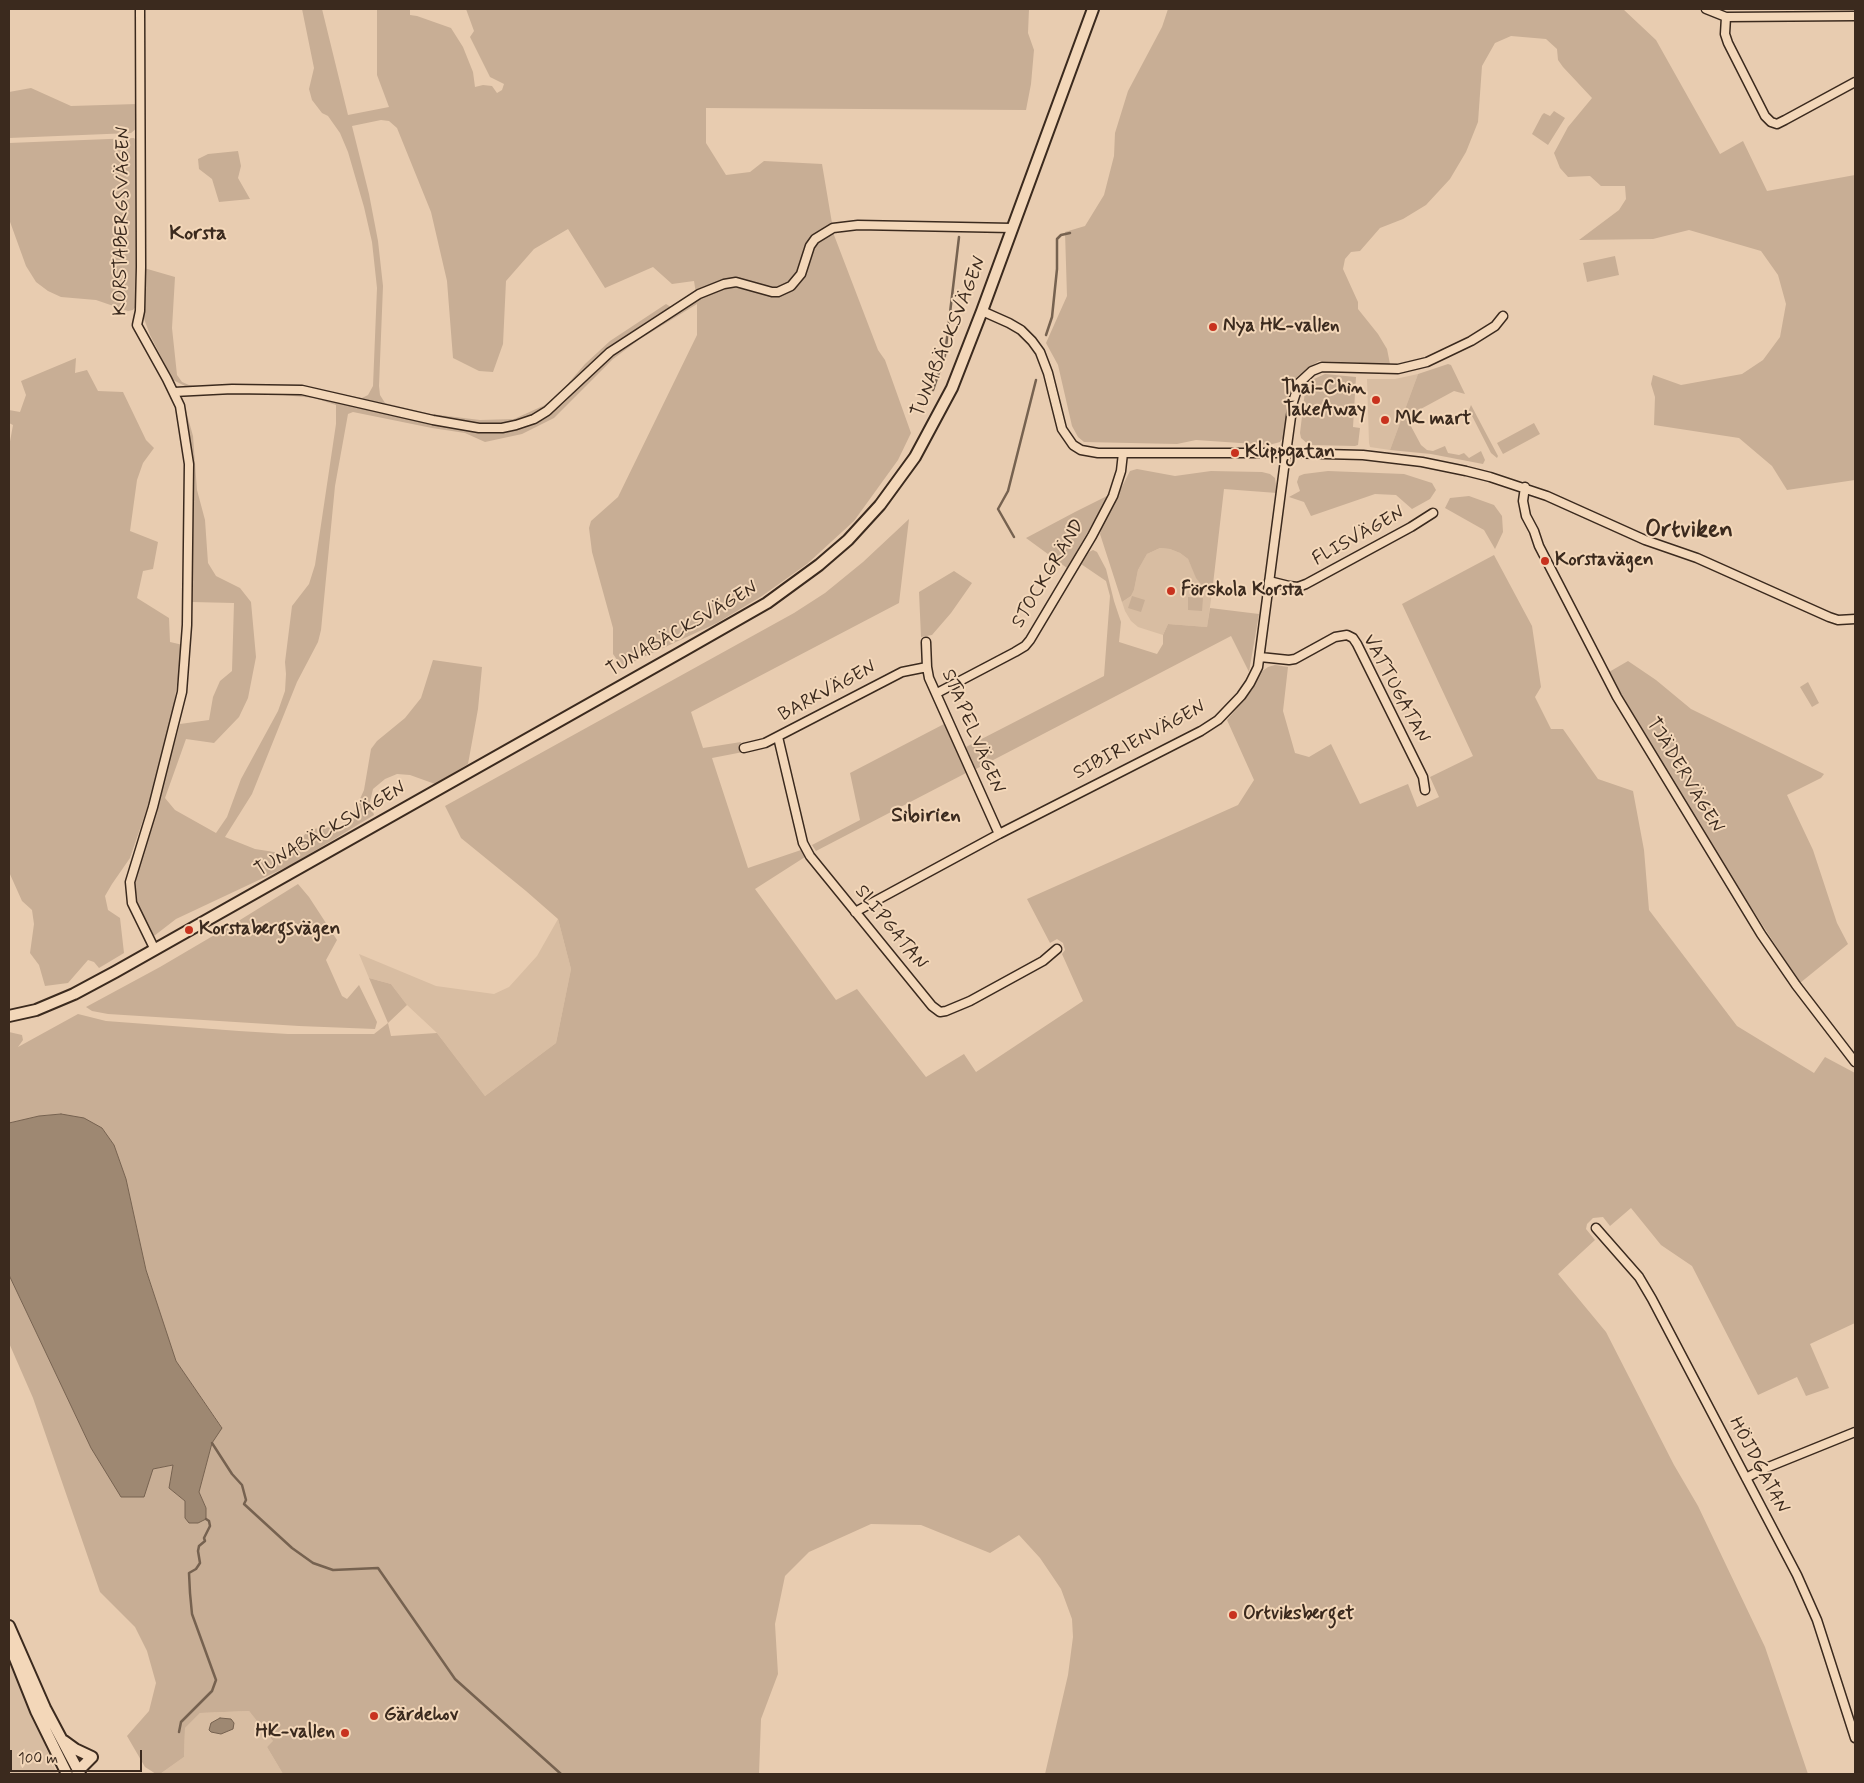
<!DOCTYPE html>
<html>
<head>
<meta charset="utf-8">
<style>
	body { margin:0 }
	#map { position:relative; width:1864px; height:1783px; overflow:hidden; background:#e8ccb0; font-family:Mynerve,sans-serif }
	canvas { display:block }
	.frame { position:absolute; inset:0; border:10px solid #3b2a1e; pointer-events:none }
	.scale { position:absolute; left:10px; top:1750px; width:132px; height:22px; box-sizing:border-box; border:2px solid #3b2a1e; border-top:0; padding-left:6px; font-size:15px; line-height:18px; white-space:nowrap; color:#3b2a1e; -webkit-text-stroke:4px #f3d7b9; paint-order:stroke }
</style>
</head>
<body>
<div id="map">
<canvas width="1864" height="1783"></canvas>
<div class="frame"></div>
<div class="scale">100 m</div>
</div>
<script>
const ctx = document.querySelector('canvas').getContext('2d');
ctx.lineJoin = 'round';
function fill(path, color) {
  ctx.fillStyle = color;
  ctx.fill(path, 'evenodd');
}
function shape(rows) {
  const path = new Path2D();
  for (const r of rows) {
    path.moveTo(r[0], r[1]);
    for (let i = 2; i < r.length; i += 2) path.lineTo(r[i], r[i + 1]);
  }
  return path;
}
function stroke(path, color, width, dash) {
  ctx.strokeStyle = color;
  ctx.lineWidth = width;
  ctx.lineCap = dash ? 'butt' : 'round';
  ctx.setLineDash(dash || []);
  ctx.stroke(path);
}
function write(font, color, halo, rows, align = 'center') {
  ctx.font = font + ' Mynerve,sans-serif';
  ctx.lineWidth = 4;
  ctx.setLineDash([]);
  ctx.textBaseline = 'middle';
  ctx.strokeStyle = halo;
  ctx.fillStyle = color;
  for (const [text, x, y, turn = 0] of rows) {
    ctx.save();
    ctx.translate(x, y);
    ctx.rotate((+turn || 0) * Math.PI / 180);
    ctx.textAlign = isNaN(turn) ? turn : align;
    if (halo) ctx.strokeText(text, 0, 0);
    ctx.fillText(text, 0, 0);
    ctx.restore();
  }
}
fill(shape([
	[1418,374,1390,450,1370,447,1369,443,1367,379,1395,379],
	[1160,548,1170,549,1180,553,1188,559,1197,578,1204,588,1212,593,1207,627,1168,624,1163,635,1138,627,1131,621,1125,611,1122,602,1131,596,1134,590,1138,570,1143,561,1147,554],
	[558,919,571,969,556,1043,485,1096,437,1033,407,1005,391,984,369,978,359,954,436,986,494,994,509,987,537,956],
	[9,1660,57,1774,9,1774],
	[249,1711,274,1742,267,1747,283,1774,160,1774,184,1757,185,1728,200,1713]
]), '#d8bda2');
fill(shape([
	[302,9,322,9,348,115,389,107,377,75,377,9,410,9,410,15,417,16,451,28,463,47,473,72,475,87,483,85,492,86,497,93,502,90,504,84,490,77,470,37,474,31,466,9,1029,9,1028,33,1034,50,1031,84,1026,110,706,108,706,143,726,175,750,172,764,161,822,164,834,235,878,350,885,360,911,433,898,460,854,521,807,564,762,596,717,623,622,667,613,654,613,628,592,552,589,528,591,521,618,497,697,335,697,304,640,339,613,359,554,418,522,434,485,442,465,433,432,428,353,412,348,414,335,486,321,630,318,642,297,682,252,794,225,837,255,849,287,854,295,849,307,831,312,829,342,826,350,821,364,790,371,749,377,741,405,718,421,698,433,660,482,667,478,709,468,764,435,784,410,775,397,774,385,779,373,789,370,802,374,815,293,864,176,919,154,936,142,915,136,899,134,885,180,724,209,720,213,697,220,681,232,671,234,603,192,602,193,554,191,463,189,440,183,405,186,411,193,436,197,490,205,520,208,563,216,576,240,588,251,602,256,657,248,698,239,717,214,743,186,739,165,798,175,810,216,833,227,817,241,779,278,711,285,691,286,674,285,662,292,606,309,584,315,565,336,424,336,405,314,398,283,395,195,395,282,392,314,395,432,425,478,432,500,432,534,423,548,415,563,404,595,371,623,346,697,300,694,281,672,284,653,267,605,288,568,229,534,249,506,281,503,344,493,372,479,371,453,358,447,281,431,212,397,128,389,121,381,120,352,126,369,194,378,241,383,286,379,386,380,395,385,403,431,414,480,420,514,419,545,405,559,394,585,364,610,341,666,304,671,307,604,351,544,408,532,416,514,422,500,425,479,424,429,417,367,403,335,393,362,398,368,395,373,386,377,288,372,242,364,207,348,152,340,133,328,116,322,113,312,100,309,89,314,68],
	[1168,9,1623,9,1656,40,1720,154,1743,141,1767,191,1855,175,1855,480,1787,490,1772,466,1739,438,1654,425,1655,397,1651,384,1653,375,1681,385,1742,374,1763,360,1780,337,1786,304,1778,275,1761,251,1689,230,1653,239,1579,240,1619,210,1626,199,1625,186,1601,186,1590,176,1568,177,1560,168,1554,153,1568,127,1592,98,1563,67,1558,60,1557,49,1546,39,1511,36,1495,43,1482,66,1478,122,1466,152,1450,179,1426,205,1403,219,1380,228,1360,251,1351,252,1345,259,1343,269,1358,302,1358,309,1378,334,1387,349,1390,364,1319,361,1306,369,1296,378,1291,390,1286,433,1280,442,1269,445,1196,440,1177,444,1084,442,1078,437,1072,426,1058,365,1046,343,1067,296,1065,232,1085,226,1104,195,1114,156,1115,133,1128,91,1162,27],
	[31,88,71,106,137,104,137,128,131,133,9,138,9,92],
	[1554,111,1565,118,1548,145,1532,134,1542,115,1544,113,1550,116],
	[134,138,136,140,137,145,137,305,133,310,128,311,96,300,61,297,48,291,36,282,26,266,9,219,9,143],
	[238,151,241,166,238,178,250,199,219,202,212,179,199,169,198,159,208,154],
	[1615,256,1619,275,1587,282,1583,263],
	[144,268,175,277,172,328,177,375,182,382,189,385,205,387,185,386,173,380,150,335,143,316],
	[76,358,75,373,87,370,98,391,123,392,146,440,154,448,143,463,137,480,130,531,158,542,153,569,143,571,137,598,169,618,170,642,183,645,171,723,158,776,130,858,112,884,105,896,108,910,120,918,124,953,99,968,94,962,88,960,68,983,45,986,39,965,30,953,34,924,32,910,22,901,9,872,9,447,13,425,9,423,9,410,20,412,26,395,21,381],
	[1448,364,1451,365,1465,394,1454,391,1406,417,1421,445,1427,450,1433,451,1445,446,1448,453,1459,455,1464,453,1469,458,1481,451,1485,460,1483,464,1431,454,1390,450,1418,374],
	[1325,374,1356,377,1353,427,1360,428,1358,445,1355,446,1309,445,1301,438,1300,433,1305,391,1314,379],
	[1471,405,1498,456,1497,458,1491,453,1469,410],
	[1534,423,1540,434,1503,454,1497,443],
	[1137,469,1175,476,1211,471,1262,472,1270,474,1275,478,1277,493,1224,489,1212,593,1204,588,1196,578,1188,559,1180,553,1170,549,1160,548,1147,554,1138,570,1134,590,1131,596,1122,602,1100,534,1103,524,1130,471],
	[1328,471,1404,474,1432,483,1436,490,1430,499,1412,509,1396,495,1375,494,1311,516,1304,502,1289,497,1300,491,1297,482,1299,476,1304,474],
	[1109,495,1067,568,1026,538,1075,512],
	[1469,496,1494,505,1502,516,1503,532,1495,549,1484,530,1445,508,1450,498],
	[909,519,899,603,691,712,703,748,741,742,743,752,712,758,748,868,801,850,805,857,755,889,836,1000,857,989,926,1077,964,1054,976,1072,1083,1001,1062,954,1065,950,1063,943,1057,939,1050,943,1027,899,1238,805,1254,780,1227,720,1252,690,1261,672,1268,667,1275,665,1288,667,1283,711,1295,753,1309,757,1331,744,1360,804,1408,784,1417,807,1439,797,1430,777,1473,756,1402,604,1494,555,1532,626,1541,687,1535,697,1551,729,1563,729,1598,779,1633,791,1644,850,1649,910,1737,1026,1814,1073,1825,1057,1855,1073,1855,1323,1810,1344,1829,1388,1806,1396,1797,1377,1758,1395,1692,1266,1661,1245,1631,1208,1610,1226,1603,1217,1593,1218,1587,1224,1586,1229,1595,1240,1558,1274,1606,1332,1674,1465,1698,1506,1765,1647,1808,1774,1045,1774,1068,1675,1073,1637,1072,1619,1061,1589,1040,1558,1019,1535,990,1553,921,1525,871,1524,809,1552,785,1576,775,1624,778,1674,761,1719,759,1774,283,1774,267,1747,273,1741,249,1711,200,1713,185,1728,184,1757,160,1774,156,1774,145,1767,127,1736,149,1711,156,1683,147,1651,135,1627,100,1592,33,1398,9,1343,9,1275,91,1448,153,1469,174,1465,169,1488,185,1501,198,1523,206,1519,206,1508,199,1492,212,1443,222,1427,176,1361,146,1270,126,1179,114,1145,102,1128,61,1114,39,1116,9,1123,9,1032,22,1035,23,1040,18,1047,78,1014,106,1021,239,1031,288,1034,374,1034,388,1023,369,978,391,984,407,1005,388,1023,391,1036,437,1033,485,1096,556,1043,571,969,558,919,526,891,461,838,445,806,794,613,825,593,863,562],
	[1093,550,1097,552,1106,569,1114,601,1121,622,1119,642,1157,654,1163,644,1163,635,1168,624,1207,627,1210,608,1259,614,1249,672,1231,636,976,769,966,747,1104,676,1110,596,1106,581,1081,564,1089,552],
	[954,571,972,583,951,613,932,635,921,637,919,592],
	[1132,596,1145,600,1141,612,1128,608],
	[1188,597,1203,598,1202,611,1188,610],
	[1628,661,1656,680,1691,709,1824,774,1821,778,1787,795,1813,850,1837,923,1848,944,1800,983,1714,850,1619,690,1609,672],
	[1808,682,1819,703,1812,707,1800,687],
	[944,724,966,773,816,851,812,845,860,820,850,773],
	[298,884,309,897,337,940,326,960,342,996,347,999,359,985,377,1022,375,1029,299,1026,108,1014,92,1011,86,1007,160,967,240,920]
]), '#c8ae95');
const water = shape([
	[61,1114,84,1118,102,1128,114,1145,126,1179,146,1270,176,1361,222,1428,212,1443,199,1492,206,1508,206,1519,198,1523,189,1523,185,1518,185,1501,169,1488,173,1465,153,1469,144,1497,121,1497,91,1448,9,1275,9,1123,39,1116,61,1114],
	[220,1718,231,1719,234,1723,233,1729,221,1734,211,1732,209,1730,211,1723,220,1718]
]);
fill(water, '#9e8872');
stroke(water, '#766250', 1);
stroke(shape([
	[1046,335,1052,317,1057,269,1057,239,1061,235,1070,233],
	[933,390,945,355,959,237],
	[1014,537,998,509,1008,491,1036,380],
	[212,1443,232,1474,242,1485,246,1500,244,1504,292,1548,313,1563,333,1570,378,1568,455,1679,561,1774],
	[179,1732,181,1722,212,1691,216,1680,192,1614,190,1593,189,1573,196,1569,200,1563,198,1551,199,1546,205,1541,204,1538,210,1526,209,1521,206,1519]
]), '#766250', 2.5);
const street = shape([
	[140,9,141,267,140,311,137,325,167,379,180,406,189,464,187,625,182,692,153,807,130,882,132,903,155,950],
	[1706,9,1726,17,1855,16],
	[1726,17,1725,34,1728,43,1765,116,1771,122,1777,124,1785,120,1855,82],
	[982,311,1009,323,1021,330,1032,341,1040,352,1048,373,1062,429,1073,445,1081,450,1098,453,1286,453,1363,455,1422,462,1466,471,1490,477,1547,496,1645,540,1697,558,1829,617,1838,620,1855,619],
	[174,392,232,389,302,390,433,420,479,428,502,428,516,425,534,419,547,411,610,352,699,294,724,284,736,282,772,292,778,292,791,286,801,274,810,246,815,239,833,228,858,225,1012,228],
	[1525,487,1523,501,1526,516,1534,531,1539,546,1617,697,1761,934,1796,985,1855,1062],
	[1269,581,1289,586,1298,587,1306,584,1411,527,1433,513],
	[926,642,927,667,929,678,999,834],
	[1260,657,1289,660,1295,659,1335,637,1347,635,1353,638,1357,644,1423,777,1425,790],
	[937,693,1015,652,1025,646,1030,640,1092,536,1113,496,1121,471,1123,453],
	[778,737,803,843,810,856,932,1006,940,1012,946,1011,970,1001,1043,961,1057,949],
	[744,748,765,743,902,672,927,667],
	[855,912,999,834,1201,731,1218,720,1241,696,1250,683,1258,667,1286,453,1293,402,1299,383,1312,371,1322,367,1398,369,1427,362,1471,341,1495,326,1503,316],
	[1596,1228,1639,1277,1652,1299,1797,1575,1817,1620,1855,1738],
	[1746,1478,1761,1470,1855,1432]
]);
const secondary = shape([
	[9,1016,36,1010,74,994,115,972,683,651,767,603,819,565,848,540,880,505,915,457,952,388,982,311,1093,9],
	[9,1626,45,1708,80,1774],
	[11,1641,14,1656,36,1711,67,1774],
	[64,1741,75,1749,92,1757,78,1771,77,1774]
]);
stroke(street, '#3b2a1e', 11);
stroke(secondary, '#3b2a1e', 14);
stroke(street, '#f3d7b9', 8);
stroke(secondary, '#f3d7b9', 10);
for (const [x, y, r, color] of [
	[1213,327,5,"#c8321e"],
	[1376,400,5,"#c8321e"],
	[1385,420,5,"#c8321e"],
	[1235,453,5,"#c8321e"],
	[1545,561,5,"#c8321e"],
	[1171,591,5,"#c8321e"],
	[189,930,5,"#c8321e"],
	[1233,1615,5,"#c8321e"],
	[374,1716,5,"#c8321e"],
	[345,1733,5,"#c8321e"]
]) {
  const dot = new Path2D();
  dot.arc(x, y, r, 0, 2 * Math.PI);
  ctx.fillStyle = color;
  ctx.fill(dot);
  stroke(dot, '#f3d7b9', 2);
}
write('19px', '#3b2a1e', '#f3d7b9', [
	["KORSTABERGSVÄGEN",123,221,-89],
	["TUNABÄCKSVÄGEN",950,337,-68],
	["FLISVÄGEN",1359,537,-29],
	["STOCKGRÄND",1049,574,-59],
	["TUNABÄCKSVÄGEN",683,630,-30],
	["VATTUGATAN",1395,689,62],
	["BARKVÄGEN",828,692,-28],
	["STAPELVÄGEN",972,732,67],
	["SIBIRIENVÄGEN",1140,741,-28],
	["TJÄDERVÄGEN",1684,776,59],
	["TUNABÄCKSVÄGEN",331,830,-30],
	["SLIPGATAN",890,928,51],
	["HÖJDGATAN",1758,1466,62]
]);
write('bold 19px', '#3b2a1e', '#f3d7b9', [
	["Nya HK-vallen",1223,327],
	["Thai-Chin",1366,389,"right"],
	["TakeAway",1366,411,"right"],
	["MK mart",1395,420],
	["Klippgatan",1245,453],
	["Korstavägen",1555,561],
	["Förskola Korsta",1181,591],
	["Korstabergsvägen",199,930],
	["Ortviksberget",1243,1615],
	["Gärdehov",384,1716],
	["HK-vallen",335,1733,"right"]
], 'left');
write('bold 21px', '#3b2a1e', '#f3d7b9', [
	["Korsta",198,235],
	["Sibirien",926,817]
]);
write('bold 24px', '#3b2a1e', '#f3d7b9', [
	["Ortviken",1689,531]
]);
</script>
</body>
</html>
